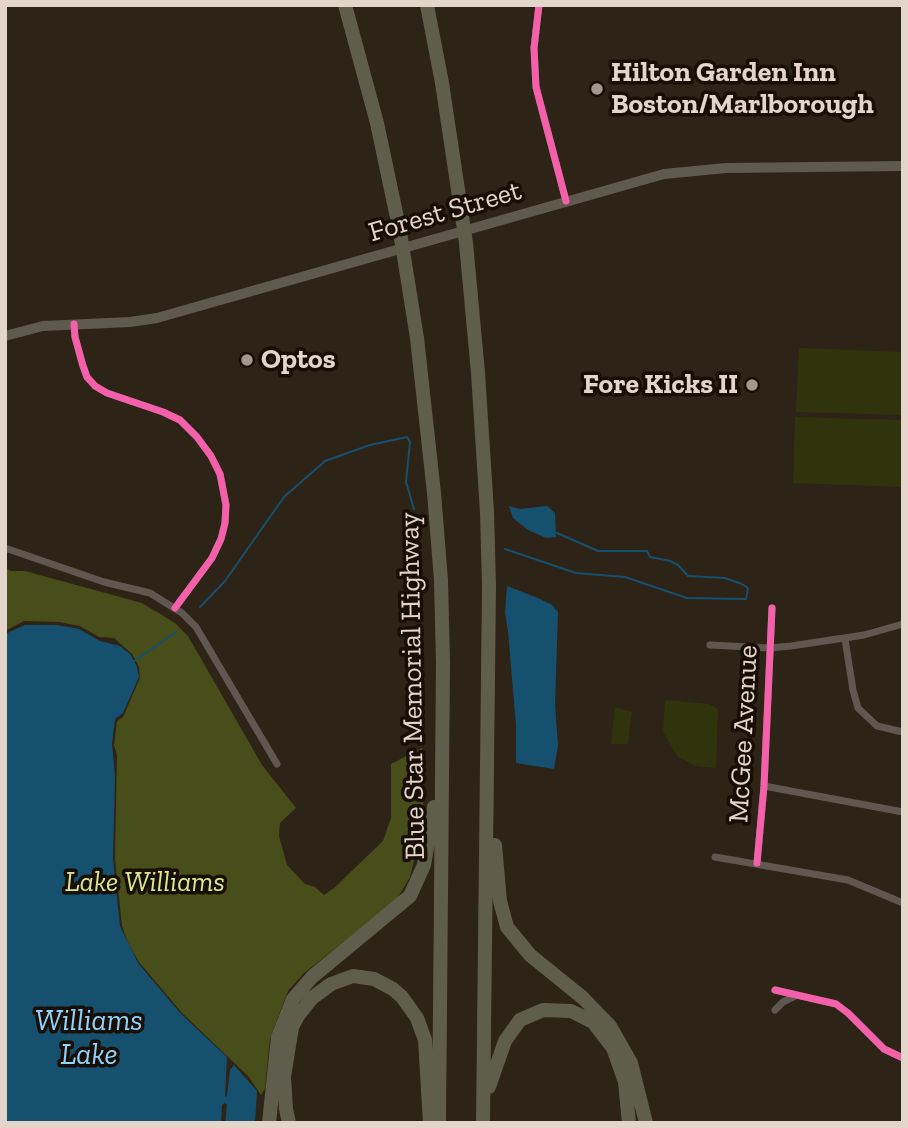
<!DOCTYPE html>
<html>
<head>
<meta charset="utf-8">
<style>
	body { margin:0 }
	#map { position:relative; width:908px; height:1128px; overflow:hidden; background:#2e2317; font-family:"Zilla Slab",serif }
	canvas { display:block }
	.frame { position:absolute; inset:0; border:7px solid #e3d5c9; pointer-events:none }
</style>
</head>
<body>
<div id="map">
<canvas width="908" height="1128"></canvas>
<div class="frame"></div>
</div>
<script>
const ctx = document.querySelector('canvas').getContext('2d');
ctx.lineJoin = 'round';
function fill(path, color) {
  ctx.fillStyle = color;
  ctx.fill(path, 'evenodd');
}
function shape(rows) {
  const path = new Path2D();
  for (const r of rows) {
    path.moveTo(r[0], r[1]);
    for (let i = 2; i < r.length; i += 2) path.lineTo(r[i], r[i + 1]);
  }
  return path;
}
function stroke(path, color, width, dash) {
  ctx.strokeStyle = color;
  ctx.lineWidth = width;
  ctx.lineCap = dash ? 'butt' : 'round';
  ctx.setLineDash(dash || []);
  ctx.stroke(path);
}
function write(font, color, halo, rows, align = 'center') {
  ctx.font = font + ' "Zilla Slab",serif';
  ctx.lineWidth = 7;
  ctx.setLineDash([]);
  ctx.textBaseline = 'middle';
  ctx.strokeStyle = halo;
  ctx.fillStyle = color;
  for (const [text, x, y, turn = 0] of rows) {
    ctx.save();
    ctx.translate(x, y);
    ctx.rotate((+turn || 0) * Math.PI / 180);
    ctx.textAlign = isNaN(turn) ? turn : align;
    if (halo) ctx.strokeText(text, 0, 0);
    ctx.fillText(text, 0, 0);
    ctx.restore();
  }
}
fill(shape([
	[799,348,903,352,903,415,796,412],
	[795,417,903,420,902,487,793,483],
	[665,700,709,704,718,709,716,768,695,766,677,756,663,732],
	[615,707,632,712,628,744,611,744]
]), '#30340c');
fill(shape([
	[5,568,11,571,25,571,142,603,175,623,188,636,262,765,296,808,280,823,279,836,287,865,305,884,315,887,324,895,334,888,383,841,391,818,391,764,422,748,424,797,420,836,410,877,397,899,303,974,288,991,270,1038,265,1088,261,1095,248,1076,182,1013,139,962,129,945,122,926,115,859,117,755,114,745,117,721,123,717,140,678,139,667,132,654,114,638,99,637,80,626,59,622,24,621,5,631]
]), '#484e19');
fill(shape([
	[509,506,520,509,547,506,555,513,556,537,546,538,528,530,513,518],
	[507,586,538,598,552,605,558,612,555,705,558,746,554,769,516,763,516,726,508,631,505,613],
	[25,625,57,625,79,629,100,641,120,646,131,655,137,667,139,677,123,713,115,719,112,744,115,776,113,859,120,926,138,963,181,1014,227,1057,225,1097,227,1096,230,1070,234,1065,257,1091,255,1123,225,1123,227,1105,225,1103,222,1105,221,1123,5,1123,5,634]
]), '#15516e');
stroke(shape([
	[505,549,576,573,625,577,687,598,746,599,748,588,742,584,725,578,688,576,678,565,670,561,650,557,647,551,598,551,557,533],
	[200,607,225,581,284,497,325,461,370,445,407,437,410,442,406,482,414,509],
	[133,662,176,632]
]), '#15516e', 2);
stroke(shape([
	[539,5,534,48,536,87,566,201],
	[74,324,75,337,83,366,87,377,95,386,107,393,163,412,180,420,197,437,211,456,220,474,226,505,225,523,221,539,212,558,175,608],
	[5,548,104,582,150,593,182,613,196,627,277,764],
	[845,639,853,690,858,708,877,726,903,732],
	[710,645,769,648,791,646,864,635,903,624],
	[764,786,903,812],
	[715,857,848,880,903,903],
	[757,863,764,786,772,608],
	[775,990,836,1004,848,1013,884,1049,903,1058],
	[775,1010,783,1002,795,996]
]), '#605850', 7);
stroke(shape([
	[5,336,43,326,130,322,157,318,664,174,726,168,903,166]
]), '#60594e', 10);
stroke(shape([
	[345,5,377,123,400,232,417,338,434,493,441,580,443,663,439,1123],
	[427,5,442,83,466,243,478,373,487,512,489,586,483,1123],
	[495,845,500,901,507,927,530,955,583,998,610,1026,631,1063,646,1123],
	[489,1087,505,1041,520,1020,543,1010,571,1011,593,1022,613,1048,625,1082,629,1123],
	[269,1123,278,1037,293,999,312,977,410,896,424,865,434,807],
	[289,1123,286,1109,284,1077,292,1027,298,1016,312,998,331,984,353,976,374,979,393,989,402,997,417,1018,425,1040,430,1123]
]), '#5f5e4c', 14);
stroke(shape([
	[539,5,534,48,536,87,566,201],
	[74,324,75,337,83,366,87,377,95,386,107,393,163,412,180,420,197,437,211,456,220,474,226,505,225,523,221,539,212,558,175,608],
	[757,863,764,786,772,608],
	[775,990,836,1004,848,1013,884,1049,903,1058]
]), '#f560ab', 7);
for (const [x, y, r, color] of [
	[597,89,7,"#a4978b"],
	[247,360,7,"#a4978b"],
	[752,385,7,"#a4978b"]
]) {
  const dot = new Path2D();
  dot.arc(x, y, r, 0, 2 * Math.PI);
  ctx.fillStyle = color;
  ctx.fill(dot);
  stroke(dot, '#180e06', 2.5);
}
write('bold 28px', '#e3d5c9', '#180e06', [
	["Hilton Garden Inn",611,73],
	["Boston/Marlborough",611,105],
	["Optos",261,360],
	["Fore Kicks II",738,385,"right"]
], 'left');
write('28px', '#e3d5c9', '#180e06', [
	["Forest Street",445,212,-16],
	["Blue Star Memorial Highway",413,686,-91],
	["McGee Avenue",744,734,-87]
]);
write('italic 28px', '#d7e890', '#180e06', [
	["Lake Williams",145,883]
]);
write('italic 30px', '#8ed3fd', '#180e06', [
	["Williams",89,1021],
	["Lake",89,1055]
]);
</script>
</body>
</html>
